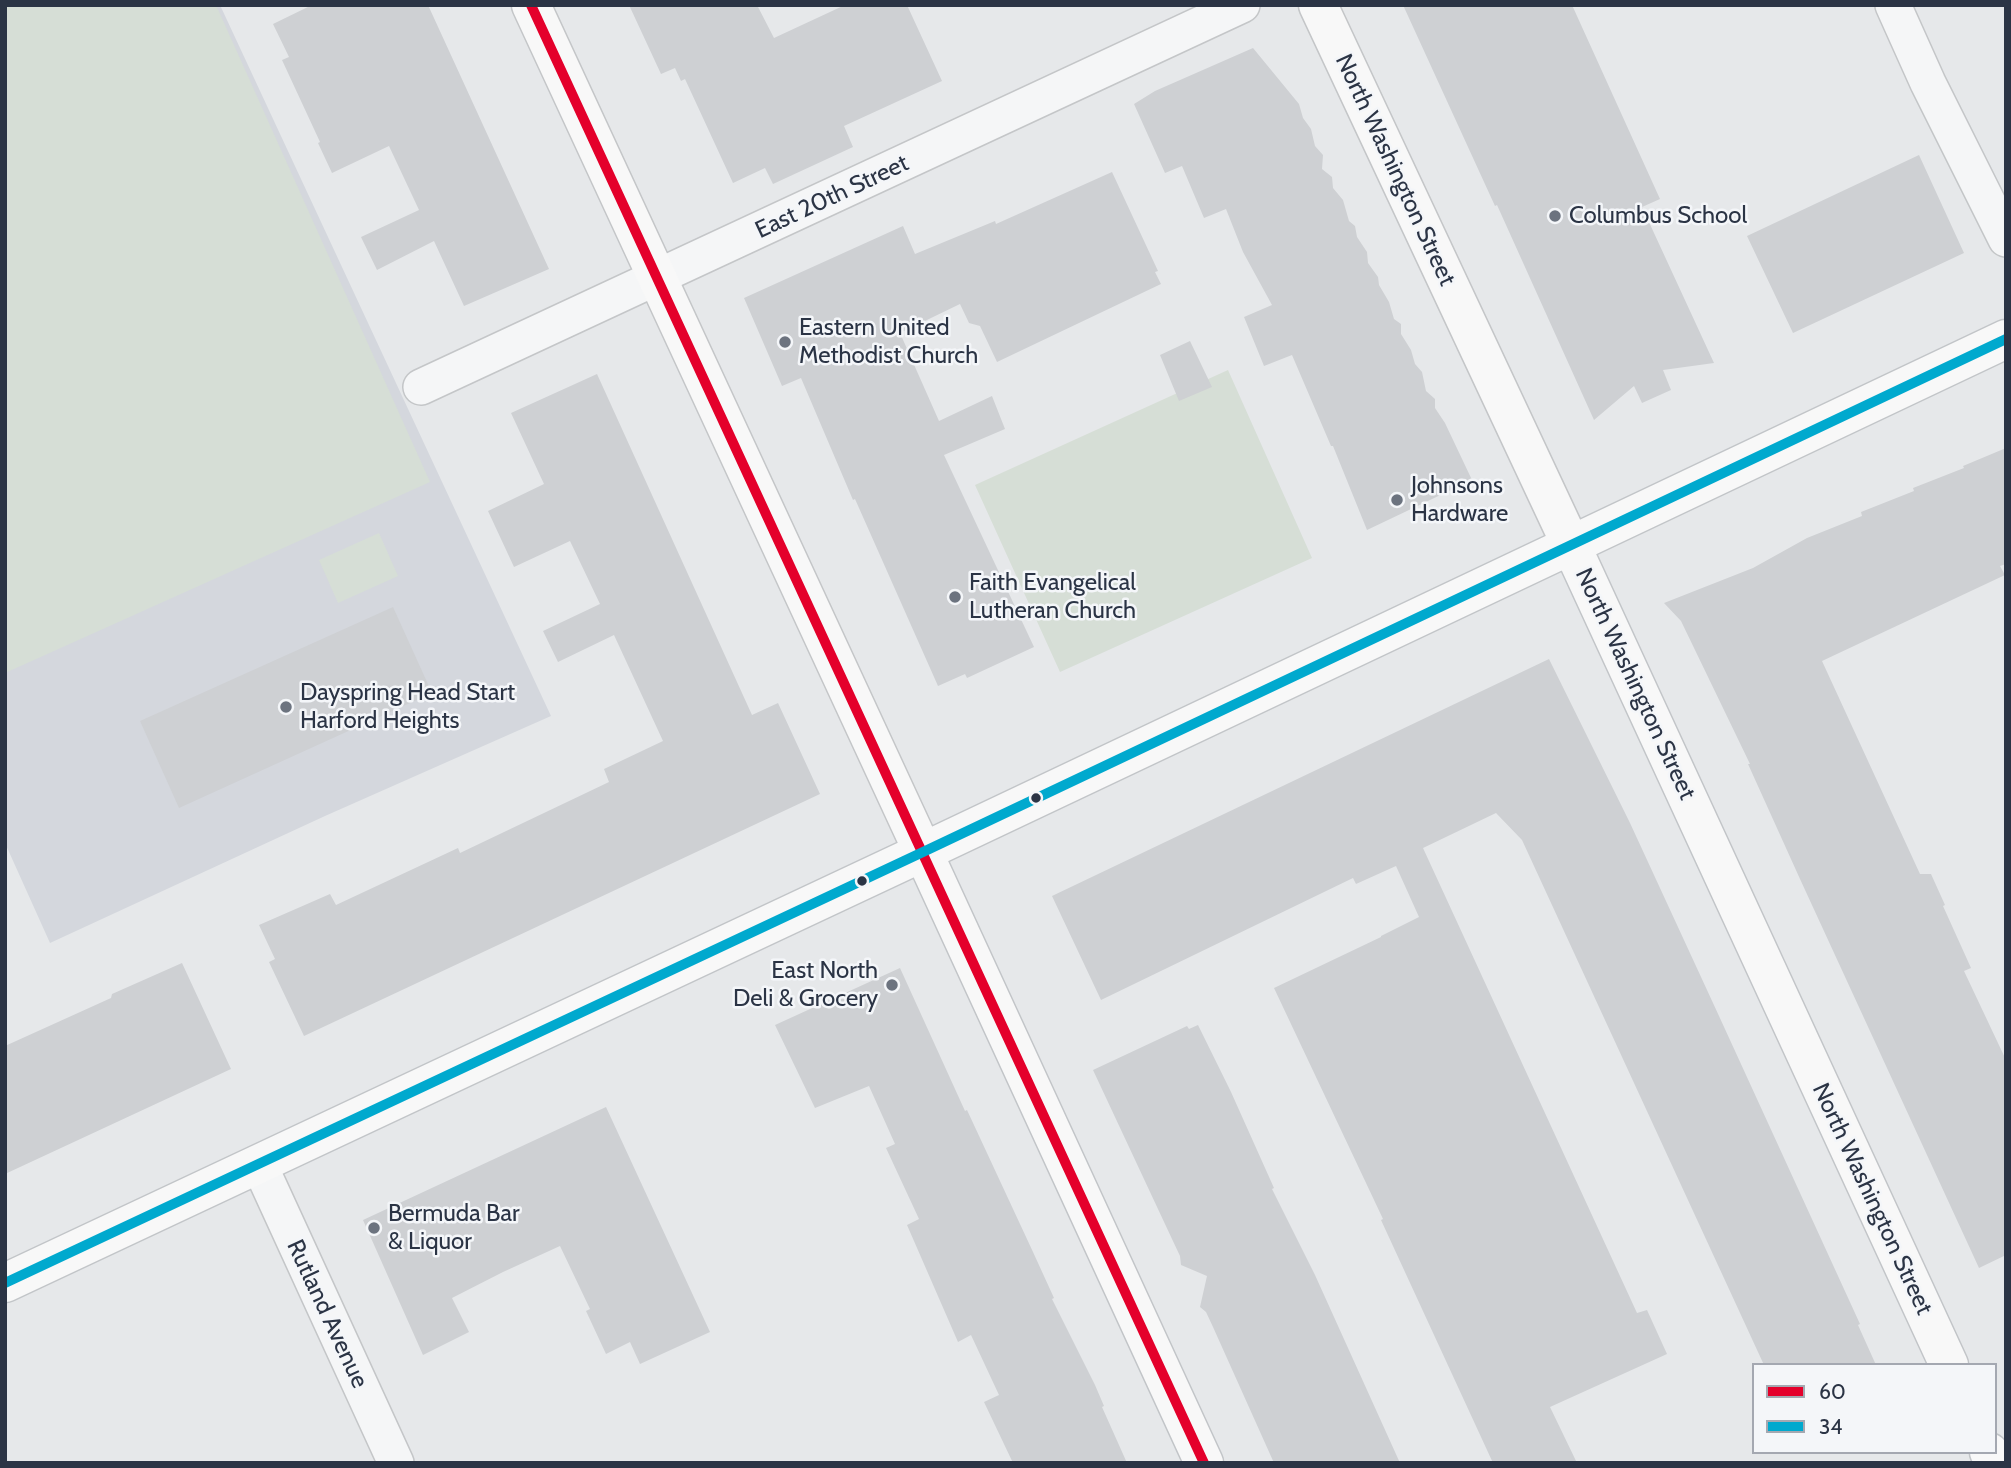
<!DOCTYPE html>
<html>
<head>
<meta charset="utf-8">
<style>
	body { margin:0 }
	#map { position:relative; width:2011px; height:1468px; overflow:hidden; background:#e6e8ea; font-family:Cabin,sans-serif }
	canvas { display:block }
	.frame { position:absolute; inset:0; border:7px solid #2b3445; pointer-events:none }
	.legend { position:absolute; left:1752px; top:1363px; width:245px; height:91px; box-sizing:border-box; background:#f4f6f9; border:2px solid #a4a8b1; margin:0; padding:9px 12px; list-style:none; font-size:21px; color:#2b3445 }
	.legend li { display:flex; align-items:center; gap:14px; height:35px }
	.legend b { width:35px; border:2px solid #a4a8b1 }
</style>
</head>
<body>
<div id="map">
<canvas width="2011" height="1468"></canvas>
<div class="frame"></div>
<ul class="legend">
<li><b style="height:9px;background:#e4002b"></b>60</li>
<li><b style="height:9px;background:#00a9ce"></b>34</li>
</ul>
</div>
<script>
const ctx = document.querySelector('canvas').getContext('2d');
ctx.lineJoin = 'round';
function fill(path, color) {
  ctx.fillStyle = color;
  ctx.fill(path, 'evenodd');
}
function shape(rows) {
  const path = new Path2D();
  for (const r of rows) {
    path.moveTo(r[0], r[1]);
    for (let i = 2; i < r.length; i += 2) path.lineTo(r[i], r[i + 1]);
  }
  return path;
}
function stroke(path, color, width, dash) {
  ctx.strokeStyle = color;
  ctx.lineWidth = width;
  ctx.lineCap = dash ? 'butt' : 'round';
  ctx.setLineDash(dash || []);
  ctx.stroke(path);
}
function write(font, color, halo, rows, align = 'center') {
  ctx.font = font + ' Cabin,sans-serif';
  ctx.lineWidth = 5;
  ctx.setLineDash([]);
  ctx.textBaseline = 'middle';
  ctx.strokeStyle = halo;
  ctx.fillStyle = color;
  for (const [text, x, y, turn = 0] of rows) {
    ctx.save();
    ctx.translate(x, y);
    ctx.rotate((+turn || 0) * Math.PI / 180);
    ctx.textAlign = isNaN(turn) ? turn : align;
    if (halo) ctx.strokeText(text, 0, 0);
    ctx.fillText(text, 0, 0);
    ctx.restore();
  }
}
fill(shape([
	[5,5,220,5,551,716,325,816,50,943,5,843]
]), '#d4d7dd');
fill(shape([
	[5,5,216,5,430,482,5,673],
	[1228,370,1312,558,1060,672,975,485],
	[379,533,398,576,338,603,319,560]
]), '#d6ded6');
fill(shape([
	[312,5,428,5,549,269,464,306,434,241,377,270,361,237,419,210,389,146,332,173,318,143,320,142,282,60,289,57,273,24],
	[629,5,757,5,774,38,845,5,907,5,942,81,844,126,853,147,773,184,765,168,733,183,685,79,681,81,675,68,661,74],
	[1403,5,1572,5,1660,199,1642,207,1714,363,1663,370,1671,390,1642,403,1634,386,1594,420,1497,205,1495,206],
	[1253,48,1299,104,1303,118,1311,129,1315,146,1323,155,1322,169,1332,177,1333,188,1343,200,1349,221,1355,226,1357,237,1367,252,1368,263,1378,277,1379,285,1389,302,1394,319,1401,324,1401,334,1411,350,1415,364,1422,372,1426,391,1435,399,1435,408,1445,423,1472,480,1367,530,1333,446,1331,446,1292,355,1264,366,1244,317,1272,305,1243,252,1226,209,1204,218,1182,166,1165,173,1134,104,1155,91],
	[1919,155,1964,253,1793,333,1747,236],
	[1112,172,1158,271,1155,272,1161,284,997,362,980,326,969,323,960,304,900,333,939,421,992,396,1005,429,944,455,1034,647,967,678,965,674,938,686,855,499,853,500,801,378,782,386,744,298,903,226,915,254,995,221,996,224],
	[1190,341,1212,387,1179,401,1160,355],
	[597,374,752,715,778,703,820,794,304,1036,269,962,275,959,259,925,330,894,336,905,458,848,460,853,609,782,604,769,663,741,614,635,558,662,543,631,600,604,570,541,514,567,488,511,544,484,511,413],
	[2006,448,2006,564,2000,566,2005,575,1822,661,1920,874,1931,874,1945,905,1943,906,1971,968,1964,971,2006,1060,2006,1255,1979,1268,1800,879,1748,764,1750,764,1681,621,1664,603,1753,568,1807,538,1862,516,1861,512,1914,491,1913,488,1964,468,1963,466],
	[393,607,432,693,179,808,140,721],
	[1549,659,1630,823,1719,1016,1860,1324,1858,1325,1876,1365,1764,1365,1522,840,1496,813,1423,848,1637,1313,1647,1310,1667,1354,1550,1407,1577,1463,1493,1463,1381,1220,1383,1219,1274,988,1381,937,1381,936,1419,917,1396,866,1356,884,1353,878,1101,1000,1052,896],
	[182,963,231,1069,5,1174,5,1046,111,998,112,994],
	[900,968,965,1111,967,1110,1033,1252,1054,1298,1052,1299,1095,1385,1104,1406,1102,1407,1127,1463,1013,1463,984,1402,999,1395,971,1335,958,1342,907,1225,919,1219,886,1148,895,1144,869,1086,815,1108,775,1025],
	[1198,1025,1231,1092,1274,1188,1272,1189,1315,1275,1400,1463,1274,1463,1213,1327,1206,1312,1200,1307,1207,1276,1181,1265,1180,1256,1172,1239,1093,1070,1187,1026,1189,1029],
	[606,1107,710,1332,640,1364,630,1342,606,1354,586,1311,590,1309,560,1246,503,1272,452,1298,469,1332,423,1355,363,1220]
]), '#ced0d3');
const minor = shape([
	[1893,5,1928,83,2006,239],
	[421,387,1242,5],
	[259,1164,396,1463]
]);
const secondary = shape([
	[531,5,923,852],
	[1318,5,1571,545]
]);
const primary = shape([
	[1571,545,1949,1365],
	[923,852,1204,1463],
	[5,1283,923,852,2006,339],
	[1989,1452,1994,1463]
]);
stroke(minor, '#c4c6c8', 38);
stroke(secondary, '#c4c6c8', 41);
stroke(primary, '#c2c5c8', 41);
stroke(minor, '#f5f6f7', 35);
stroke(secondary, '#f8f8f8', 38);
stroke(primary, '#f8f8f8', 38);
stroke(shape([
	[531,5,1204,1463]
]), '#e4002b', 10);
stroke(shape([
	[5,1283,923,852,2006,339]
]), '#00a9ce', 10);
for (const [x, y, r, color] of [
	[1555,216,7,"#6c737f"],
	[785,342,7,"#6c737f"],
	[1397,500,7,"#6c737f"],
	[955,597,7,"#6c737f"],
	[286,707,7,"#6c737f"],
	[1036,798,6,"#2b3445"],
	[862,881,6,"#2b3445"],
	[892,985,7,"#6c737f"],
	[374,1228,7,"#6c737f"]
]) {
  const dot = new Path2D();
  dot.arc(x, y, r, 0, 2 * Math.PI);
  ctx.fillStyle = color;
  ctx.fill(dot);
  stroke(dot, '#f4f6f9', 2.5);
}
write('24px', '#2b3445', '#f4f6f9', [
	["North Washington Street",1395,170,65],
	["East 20th Street",832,197,-25],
	["North Washington Street",1635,684,65],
	["North Washington Street",1872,1199,65],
	["Rutland Avenue",327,1314,65]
]);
write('24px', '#2b3445', '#f4f6f9', [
	["Columbus School",1569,216],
	["Eastern United",799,328],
	["Methodist Church",799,356],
	["Johnsons",1411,486],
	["Hardware",1411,514],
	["Faith Evangelical",969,583],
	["Lutheran Church",969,611],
	["Dayspring Head Start",300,693],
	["Harford Heights",300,721],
	["East North",878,971,"right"],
	["Deli & Grocery",878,999,"right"],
	["Bermuda Bar",388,1214],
	["& Liquor",388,1242]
], 'left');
</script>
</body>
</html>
